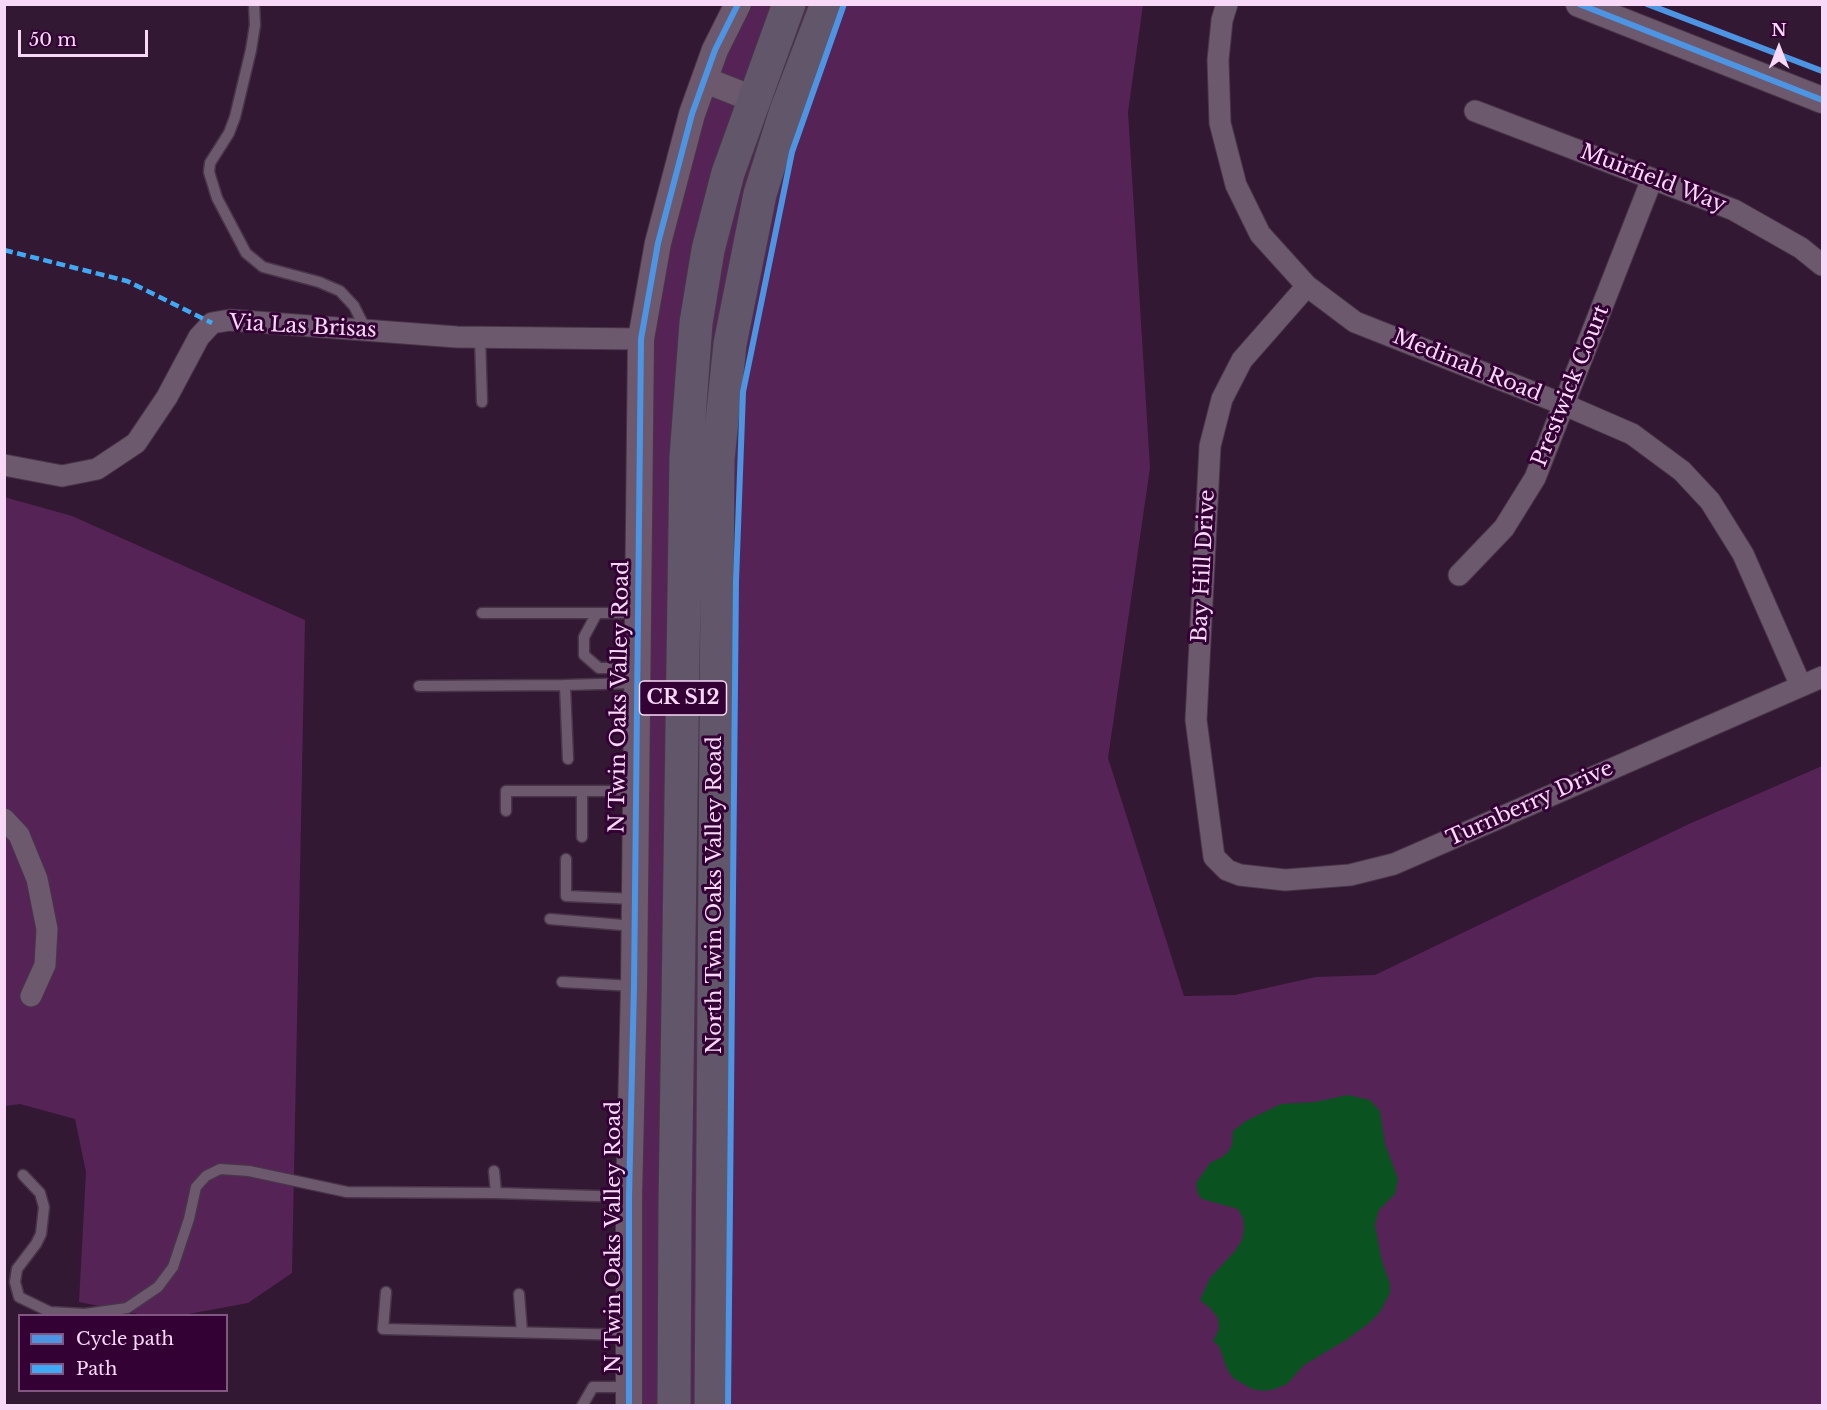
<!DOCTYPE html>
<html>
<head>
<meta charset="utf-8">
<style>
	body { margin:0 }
	#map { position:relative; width:1827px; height:1410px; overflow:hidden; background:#331833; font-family:"Libre Baskerville",serif }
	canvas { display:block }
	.frame { position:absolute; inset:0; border:6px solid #f7d9f7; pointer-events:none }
	.legend { position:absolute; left:18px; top:1314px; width:210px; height:78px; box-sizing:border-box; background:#330134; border:2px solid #815782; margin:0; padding:8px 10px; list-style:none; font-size:18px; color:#f7d9f7 }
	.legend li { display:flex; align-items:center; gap:12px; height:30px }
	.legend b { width:30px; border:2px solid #815782 }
	.north { position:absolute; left:1749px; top:18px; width:60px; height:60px; -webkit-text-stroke:4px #330134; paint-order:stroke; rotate:0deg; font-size:16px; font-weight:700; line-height:24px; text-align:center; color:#f7d9f7 }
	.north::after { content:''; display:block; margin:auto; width:21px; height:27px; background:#f7d9f7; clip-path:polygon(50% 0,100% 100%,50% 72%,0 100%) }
	.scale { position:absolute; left:18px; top:30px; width:130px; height:27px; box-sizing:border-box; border:3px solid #f7d9f7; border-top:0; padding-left:8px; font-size:18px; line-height:21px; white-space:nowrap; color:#f7d9f7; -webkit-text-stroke:4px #330134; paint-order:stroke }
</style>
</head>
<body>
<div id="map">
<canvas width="1827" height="1410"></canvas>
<div class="frame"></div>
<ul class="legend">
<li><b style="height:8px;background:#4d94e3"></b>Cycle path</li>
<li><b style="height:8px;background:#3fa9f5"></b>Path</li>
</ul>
<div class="north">N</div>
<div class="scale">50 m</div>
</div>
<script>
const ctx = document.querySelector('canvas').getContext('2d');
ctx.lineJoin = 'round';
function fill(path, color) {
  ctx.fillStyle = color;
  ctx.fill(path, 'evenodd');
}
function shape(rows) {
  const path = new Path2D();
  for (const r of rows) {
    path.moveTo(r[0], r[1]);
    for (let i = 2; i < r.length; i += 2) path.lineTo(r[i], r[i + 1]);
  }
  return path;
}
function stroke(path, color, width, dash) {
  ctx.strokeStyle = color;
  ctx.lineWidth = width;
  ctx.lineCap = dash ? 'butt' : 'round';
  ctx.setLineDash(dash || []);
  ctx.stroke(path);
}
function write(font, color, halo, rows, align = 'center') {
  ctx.font = font + ' "Libre Baskerville",serif';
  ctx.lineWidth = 6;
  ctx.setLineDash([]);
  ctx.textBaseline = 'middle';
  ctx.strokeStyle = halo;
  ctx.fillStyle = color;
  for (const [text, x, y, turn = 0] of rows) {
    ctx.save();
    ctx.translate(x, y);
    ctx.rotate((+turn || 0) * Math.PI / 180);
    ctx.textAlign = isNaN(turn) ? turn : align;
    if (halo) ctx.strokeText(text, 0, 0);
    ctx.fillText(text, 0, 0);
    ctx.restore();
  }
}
fill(shape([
	[753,5,1143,5,1128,112,1150,468,1108,758,1184,996,1235,995,1316,977,1375,975,1689,824,1822,766,1822,1405,623,1406,629,361,704,99],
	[4,497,72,516,305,620,292,1273,248,1303,183,1315,148,1316,79,1302,86,1172,75,1119,20,1104,5,1106]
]), '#562356');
fill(shape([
	[1348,1095,1370,1100,1380,1111,1385,1144,1398,1179,1395,1194,1379,1210,1375,1225,1382,1261,1390,1284,1390,1293,1380,1312,1368,1324,1346,1340,1304,1365,1287,1384,1275,1389,1264,1391,1252,1389,1233,1378,1227,1369,1219,1346,1213,1341,1219,1329,1218,1318,1210,1308,1200,1300,1210,1278,1235,1251,1242,1240,1244,1228,1243,1218,1238,1209,1202,1199,1198,1194,1196,1183,1210,1163,1222,1157,1228,1152,1232,1145,1233,1131,1246,1121,1281,1104,1315,1102]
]), '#0a521f');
const service = shape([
	[254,4,255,25,251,50,235,117,229,133,210,163,209,172,217,198,246,253,263,267,319,282,340,291,354,306,366,330],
	[480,337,482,402],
	[482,613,637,613],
	[597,613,584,637,584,655,599,668,637,668],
	[419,686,565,685],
	[568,759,565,685,636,683],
	[506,811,506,791,582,791],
	[582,837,582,791,635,791],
	[566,859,566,896,634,899],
	[550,919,634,926],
	[562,982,633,986],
	[494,1171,496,1193,629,1197],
	[23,1175,40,1193,44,1207,41,1234,36,1244,17,1269,15,1282,19,1297,50,1312,85,1314,127,1308,158,1287,173,1267,189,1219,196,1187,206,1176,220,1169,249,1171,347,1192,496,1193],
	[386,1292,383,1329,630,1335],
	[519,1294,522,1332],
	[582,1406,593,1387,629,1387]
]);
const minor = shape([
	[1227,4,1222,20,1218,60,1220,123,1236,185,1260,234,1307,286,1355,322,1565,405,1632,434,1682,471,1710,501,1743,554,1801,686],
	[1475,111,1734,210,1801,248,1822,265],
	[1307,286,1242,360,1222,399,1210,446,1196,720,1214,857,1227,870,1240,875,1285,880,1350,875,1394,864,1822,677],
	[4,465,62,476,97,469,136,443,167,397,199,337,212,323,230,320,457,337,641,339],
	[1459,575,1504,528,1535,478,1652,179],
	[4,819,19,835,37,879,47,929,45,965,31,996]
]);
const tertiary = shape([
	[1579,4,1822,100],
	[705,80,753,99],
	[629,1406,629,1197,634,986,641,339,658,243,692,114,715,50,738,4]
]);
const primary = shape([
	[674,1406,675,1207,686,458,696,323,708,250,728,173,789,4],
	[711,1406,718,459,730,344,760,194,786,111,827,4]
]);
stroke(service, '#493549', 13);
stroke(minor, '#493549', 23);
stroke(tertiary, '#493549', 28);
stroke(primary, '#493549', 35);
stroke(service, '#6d596d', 10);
stroke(minor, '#6d596d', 21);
stroke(tertiary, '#6d596d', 26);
stroke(primary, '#61566a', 33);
stroke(shape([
	[4,250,127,281,212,323]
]), '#3fa9f5', 4.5, [9, 4.5]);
stroke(shape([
	[1579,4,1822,100],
	[1647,4,1822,71],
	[629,1406,629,1197,634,986,641,339,658,243,692,114,715,50,738,4],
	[728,1406,736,581,743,392,792,152,844,4]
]), '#4d94e3', 6);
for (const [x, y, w] of [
	[683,698,87]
]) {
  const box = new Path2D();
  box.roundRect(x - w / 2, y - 17, w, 34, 4.5);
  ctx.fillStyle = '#330134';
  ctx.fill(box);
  stroke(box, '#f7d9f7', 1.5);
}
write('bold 20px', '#f7d9f7', null, [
	["CR S12",683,698]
]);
write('21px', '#f7d9f7', '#330134', [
	["Muirfield Way",1653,179,21],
	["Via Las Brisas",303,327,3],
	["Medinah Road",1467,366,22],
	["Prestwick Court",1571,386,-68],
	["Bay Hill Drive",1204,566,-87],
	["N Twin Oaks Valley Road",620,697,-89],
	["Turnberry Drive",1530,804,-24],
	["North Twin Oaks Valley Road",715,895,-90],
	["N Twin Oaks Valley Road",614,1237,-90]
]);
</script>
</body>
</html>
